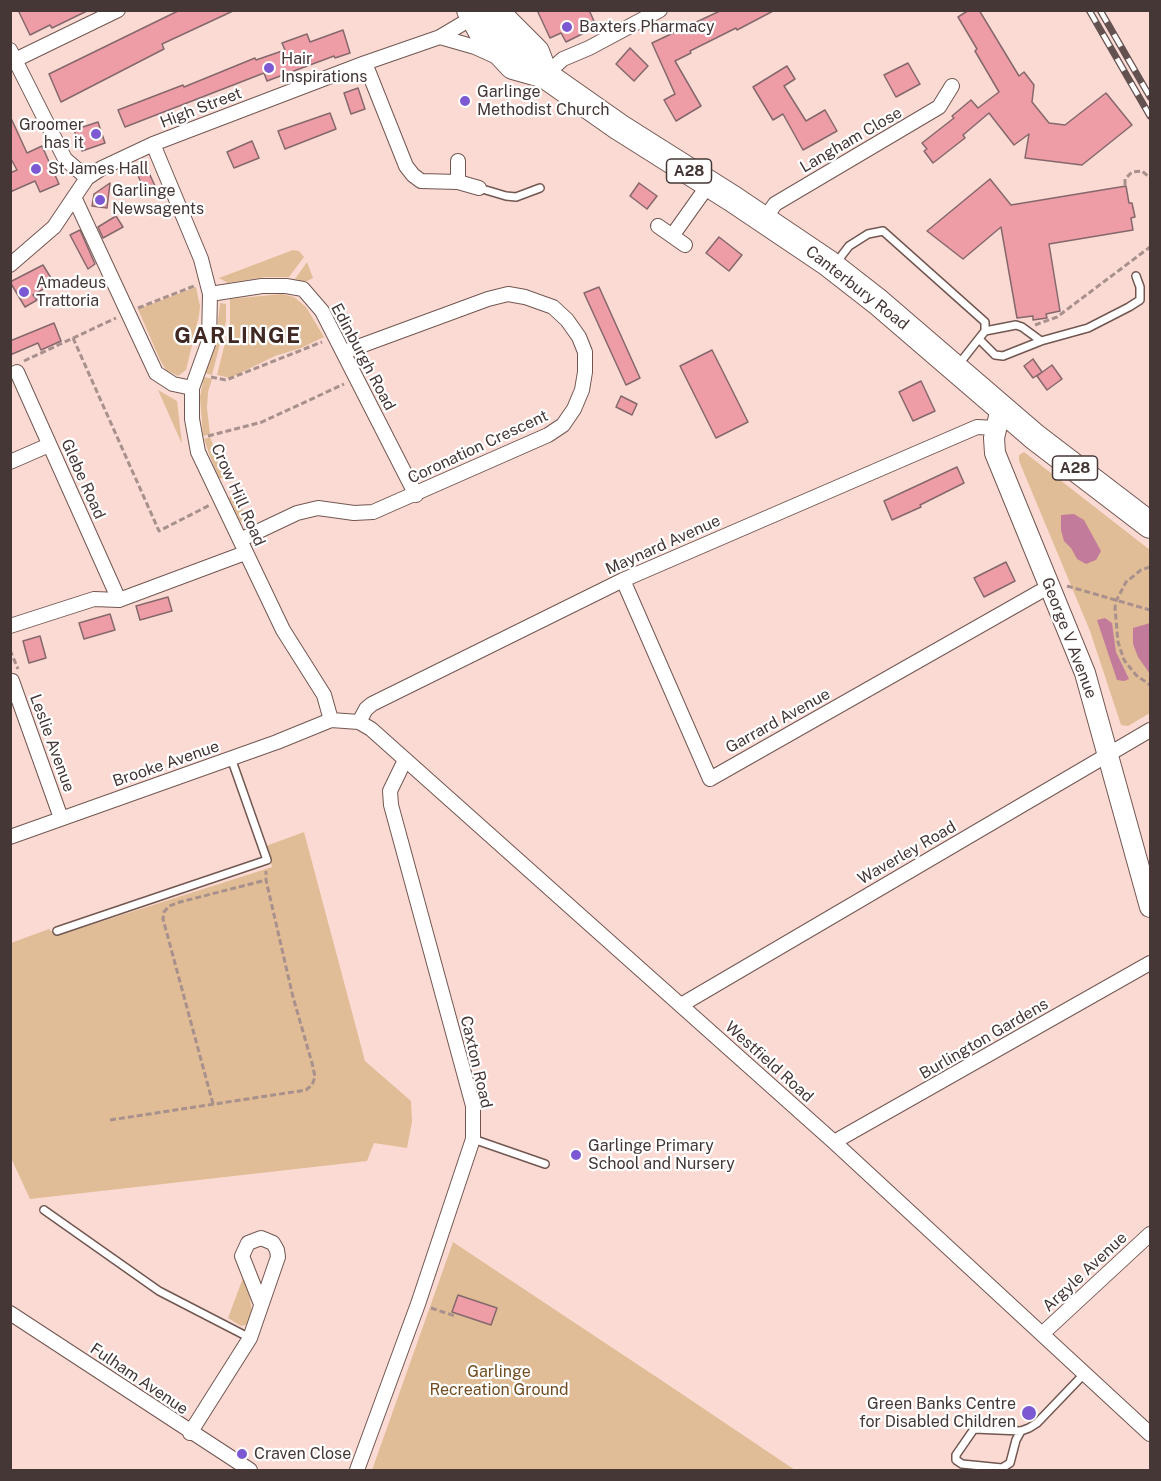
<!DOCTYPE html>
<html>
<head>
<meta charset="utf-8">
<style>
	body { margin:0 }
	#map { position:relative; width:1161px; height:1481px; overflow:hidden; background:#fbdad4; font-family:"Public Sans",sans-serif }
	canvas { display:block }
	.frame { position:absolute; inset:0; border:12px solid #443735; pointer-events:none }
</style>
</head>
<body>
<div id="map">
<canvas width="1161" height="1481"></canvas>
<div class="frame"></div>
</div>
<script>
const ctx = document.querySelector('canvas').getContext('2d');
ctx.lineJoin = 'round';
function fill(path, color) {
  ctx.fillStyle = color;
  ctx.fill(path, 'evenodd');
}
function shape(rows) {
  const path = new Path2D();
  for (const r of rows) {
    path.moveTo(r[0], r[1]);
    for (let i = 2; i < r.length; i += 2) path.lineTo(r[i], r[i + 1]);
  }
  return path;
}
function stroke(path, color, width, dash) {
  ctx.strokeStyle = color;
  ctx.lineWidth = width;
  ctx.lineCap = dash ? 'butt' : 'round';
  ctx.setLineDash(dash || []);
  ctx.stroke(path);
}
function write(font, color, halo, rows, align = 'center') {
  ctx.font = font + ' "Public Sans",sans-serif';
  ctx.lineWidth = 4.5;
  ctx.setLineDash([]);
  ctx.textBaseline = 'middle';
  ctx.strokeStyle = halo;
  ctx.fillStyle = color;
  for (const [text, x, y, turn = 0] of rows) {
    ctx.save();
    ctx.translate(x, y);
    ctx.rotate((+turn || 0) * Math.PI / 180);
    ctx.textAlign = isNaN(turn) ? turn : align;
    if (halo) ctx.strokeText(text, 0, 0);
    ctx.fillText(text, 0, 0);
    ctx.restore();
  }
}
fill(shape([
	[293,250,299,251,304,257,289,277,265,277,228,283,219,278],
	[307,262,313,278,305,282,295,279],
	[196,287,200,306,199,316,186,370,178,376,166,370,160,360,138,309],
	[282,294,294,297,306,307,324,337,301,348,275,356,230,378,217,375,230,323,230,299],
	[220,303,226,304,226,321,212,375,205,373,216,339],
	[204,377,212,379,208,392,207,408,210,434,203,436,200,397],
	[158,390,177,401,182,444],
	[210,437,218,458,227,478,219,478,211,459,204,439],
	[1024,452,1150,550,1150,713,1128,726,1121,725,1090,631,1019,461,1019,455],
	[234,492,248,520,246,525,240,521,229,498],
	[304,832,365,1061,411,1101,412,1122,407,1148,374,1143,367,1161,30,1199,11,1158,11,943,49,929,56,936,272,867,266,846],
	[453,1242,670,1386,795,1470,372,1470],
	[243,1278,249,1294,252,1311,250,1321,246,1325,241,1326,228,1318]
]), '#e0bd96');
fill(shape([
	[1074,514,1084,520,1101,551,1096,560,1086,564,1077,559,1071,548,1064,541,1061,530,1061,515],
	[1105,618,1112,623,1116,652,1129,679,1124,681,1117,680,1097,620],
	[1150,623,1150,674,1138,657,1133,644,1133,628]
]), '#c37b9b');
const building = shape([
	[18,10,89,10,52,28,50,25,30,35,18,10],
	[180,10,233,11,162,44,164,49,61,102,49,74,180,10],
	[537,10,589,10,594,21,588,24,590,30,566,42,561,33,550,38,537,10],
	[722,10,775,10,737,30,736,28,690,51,691,53,675,61,701,106,676,121,664,100,675,94,652,43,722,10],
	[969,10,979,10,1019,76,1024,72,1034,85,1032,102,1049,123,1065,125,1106,93,1132,125,1082,165,1025,158,1029,134,1014,145,989,113,963,135,965,138,933,163,924,151,927,149,922,143,954,118,952,116,971,100,978,108,999,92,975,51,977,49,958,17,969,10],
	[343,30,350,53,335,58,334,56,267,81,264,73,125,127,118,110,183,85,184,87,255,58,256,60,285,50,282,43,307,34,310,42,343,30],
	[630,48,648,66,634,81,616,64,630,48],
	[908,63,920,84,896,97,884,75,908,63],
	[787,66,795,79,784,86,806,121,825,110,837,131,803,150,783,114,773,120,753,87,787,66],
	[358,88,365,109,351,114,344,93,358,88],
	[330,113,336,129,285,149,278,131,330,113],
	[10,116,27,153,42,146,59,184,40,192,35,181,10,192,10,173,17,170,10,157,10,116],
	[98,122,105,143,82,151,74,130,98,122],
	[252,141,259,158,234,168,227,152,252,141],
	[144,162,155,186,145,191,134,167,144,162],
	[990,179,1011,205,1126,186,1129,203,1132,203,1135,217,1131,218,1133,230,1049,244,1060,311,1046,314,1047,318,1033,320,1033,316,1017,318,1001,227,963,259,927,231,990,179],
	[110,183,107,208,92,206,94,194,110,183],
	[639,183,657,196,647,209,630,196,639,183],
	[116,216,123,227,103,238,98,227,116,216],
	[80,230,95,264,88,269,70,235,80,230],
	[719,237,742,255,729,271,706,253,719,237],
	[43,265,54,283,33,295,37,300,25,307,10,282,43,265],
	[599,287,640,378,626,385,584,293,599,287],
	[54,323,61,341,41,350,38,343,10,355,10,341,54,323],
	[712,350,748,422,716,438,680,366,712,350],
	[1033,359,1042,372,1033,378,1024,366,1033,359],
	[1052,365,1062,379,1047,390,1037,376,1052,365],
	[921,381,935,411,913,421,899,392,921,381],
	[621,396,637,404,632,415,616,407,621,396],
	[957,467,964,483,920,505,921,507,892,520,884,501,957,467],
	[1006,562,1015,581,984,597,974,578,1006,562],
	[168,597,172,611,140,620,136,606,168,597],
	[110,614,115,630,84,639,79,623,110,614],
	[40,636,46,658,29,663,23,641,40,636],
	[458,1295,497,1308,491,1325,452,1312,458,1295]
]);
fill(building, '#ee9da7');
stroke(building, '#85686b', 1.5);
const lane = shape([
	[479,188,506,196,516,197,540,188],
	[836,263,849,246,868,234,883,231,985,322,985,331,959,364],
	[985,331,1016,325,1022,327,1041,341],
	[979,339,995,355,1003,356,1041,341,1088,328,1129,307,1140,300,1140,287,1136,276],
	[57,931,267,860,231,758],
	[473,1139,545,1164],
	[44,1210,159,1291,250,1338],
	[1021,1431,1016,1440,1010,1463,1002,1468,962,1464,956,1460,956,1455,974,1429,1021,1431,1029,1428,1037,1423,1085,1373]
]);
const street = shape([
	[440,37,475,47,495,56],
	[10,50,65,159,87,178],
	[15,60,118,10],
	[365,63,406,166,413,175,421,181,458,182,479,188],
	[545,75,563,59,589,48,660,10],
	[153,144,201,259,210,294,209,341,192,388,192,419,198,452,283,630,324,695,331,720],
	[458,161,458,182],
	[74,197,156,373,173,384,192,388],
	[764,220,775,204,939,107,952,86],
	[658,226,685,245],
	[672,236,709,184],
	[10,265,54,227,87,178,102,168,153,144,365,63,440,37,477,15],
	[210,294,262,286,286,286,303,289,322,311,416,495],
	[17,372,119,600],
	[10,462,49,445],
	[240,540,297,513,318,508,354,513,373,512,548,435,563,425,574,409,582,390,585,372,585,352,579,337,567,320,553,307,525,297,508,294,488,299,344,352],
	[623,580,710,779,1050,586],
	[10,626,94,599,119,600,245,553],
	[10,681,12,681,61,818],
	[359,722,366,709,372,704,623,580,977,427,996,428],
	[10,837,277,742,331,720,359,722,371,729,834,1142,1150,1434],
	[681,1005,1150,730],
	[834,1142,1150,963],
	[10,1313,250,1470],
	[1042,1334,1150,1234],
	[190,1433,250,1338,278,1257,277,1250,273,1243,261,1238,248,1243,242,1256,261,1304],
	[357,1470,418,1304,473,1139,473,1106,391,805,390,791,405,760]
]);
const secondary = shape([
	[1001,408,994,438,995,453,1085,673,1150,907]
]);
const highway = shape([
	[470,10,483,34,513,66,545,75,619,127,733,199,828,263,878,302,1035,437,1150,525],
	[494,10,536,52,545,75]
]);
stroke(lane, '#725751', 10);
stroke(street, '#725751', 16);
stroke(secondary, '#725751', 22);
stroke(highway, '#725751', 28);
stroke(shape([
	[1125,185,1125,179,1132,172,1142,171,1150,178],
	[138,308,194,286],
	[1035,325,1057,317,1150,247],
	[73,338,159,531,210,505],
	[24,361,116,318],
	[211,377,226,380,322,342],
	[208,436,262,422,344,384],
	[1150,567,1141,570,1126,582,1116,601,1115,608,1118,642,1124,660,1136,675,1150,685],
	[1067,586,1150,610],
	[10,650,18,669],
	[213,1104,163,919,164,912,169,906,180,902,266,880],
	[110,1120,306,1090,312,1085,315,1077,312,1063,293,997,266,880,266,871],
	[431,1308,455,1316]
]), '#a8908c', 3, [6, 3]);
stroke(lane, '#fff', 7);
stroke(street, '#fff', 14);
stroke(secondary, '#fff', 20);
stroke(highway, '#fff', 26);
const rail = shape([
	[1089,10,1150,116],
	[1100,10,1150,97]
]);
stroke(rail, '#635250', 7);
stroke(rail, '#fff', 4.5, [14]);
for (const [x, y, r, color] of [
	[567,27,6,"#7c59d3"],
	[269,68,6,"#7c59d3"],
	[465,101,6,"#7c59d3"],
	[96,134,6,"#7c59d3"],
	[36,169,6,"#7c59d3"],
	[100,200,6,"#7c59d3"],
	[24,292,6,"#7c59d3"],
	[576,1155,6,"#7c59d3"],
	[1029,1413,8,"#7c59d3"],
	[242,1454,6,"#7c59d3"]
]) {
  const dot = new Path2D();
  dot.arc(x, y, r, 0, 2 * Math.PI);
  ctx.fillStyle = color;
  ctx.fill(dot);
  stroke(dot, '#fff', 2);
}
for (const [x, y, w] of [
	[689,171,45],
	[1075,468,45]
]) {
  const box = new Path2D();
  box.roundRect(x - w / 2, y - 12, w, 24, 4.5);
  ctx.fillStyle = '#fff';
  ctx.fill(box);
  stroke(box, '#443735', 1.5);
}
write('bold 15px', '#443735', null, [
	["A28",689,171],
	["A28",1075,468]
]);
write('16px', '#443735', '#fff', [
	["Baxters Pharmacy",579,27],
	["Hair",281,59],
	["Inspirations",281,77],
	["Garlinge",477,92],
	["Methodist Church",477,110],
	["Groomer",84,125,"right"],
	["has it",84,143,"right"],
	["St James Hall",48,169],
	["Garlinge",112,191],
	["Newsagents",112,209],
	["Amadeus",36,283],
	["Trattoria",36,301],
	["Garlinge Primary",588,1146],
	["School and Nursery",588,1164],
	["Green Banks Centre",1016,1404,"right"],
	["for Disabled Children",1016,1422,"right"],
	["Craven Close",254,1454]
], 'left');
write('16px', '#443735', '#fff', [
	["High Street",201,108,-21],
	["Langham Close",851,140,-30],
	["Canterbury Road",857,288,38],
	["Edinburgh Road",363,357,62],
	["Coronation Crescent",478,447,-25],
	["Glebe Road",83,479,66],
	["Crow Hill Road",238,495,66],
	["Maynard Avenue",663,545,-24],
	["George V Avenue",1069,638,69],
	["Garrard Avenue",778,721,-29],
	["Leslie Avenue",52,743,70],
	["Brooke Avenue",166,764,-19],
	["Waverley Road",907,853,-30],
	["Burlington Gardens",984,1039,-30],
	["Caxton Road",476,1062,77],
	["Westfield Road",769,1062,42],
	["Argyle Avenue",1085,1272,-43],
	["Fulham Avenue",139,1379,34]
]);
write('16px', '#714d21', '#fff', [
	["Garlinge",499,1372],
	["Recreation Ground",499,1390]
]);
ctx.letterSpacing = '1.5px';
write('bold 22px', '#402823', '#fff', [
	["GARLINGE",238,336]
]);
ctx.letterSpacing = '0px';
</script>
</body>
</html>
